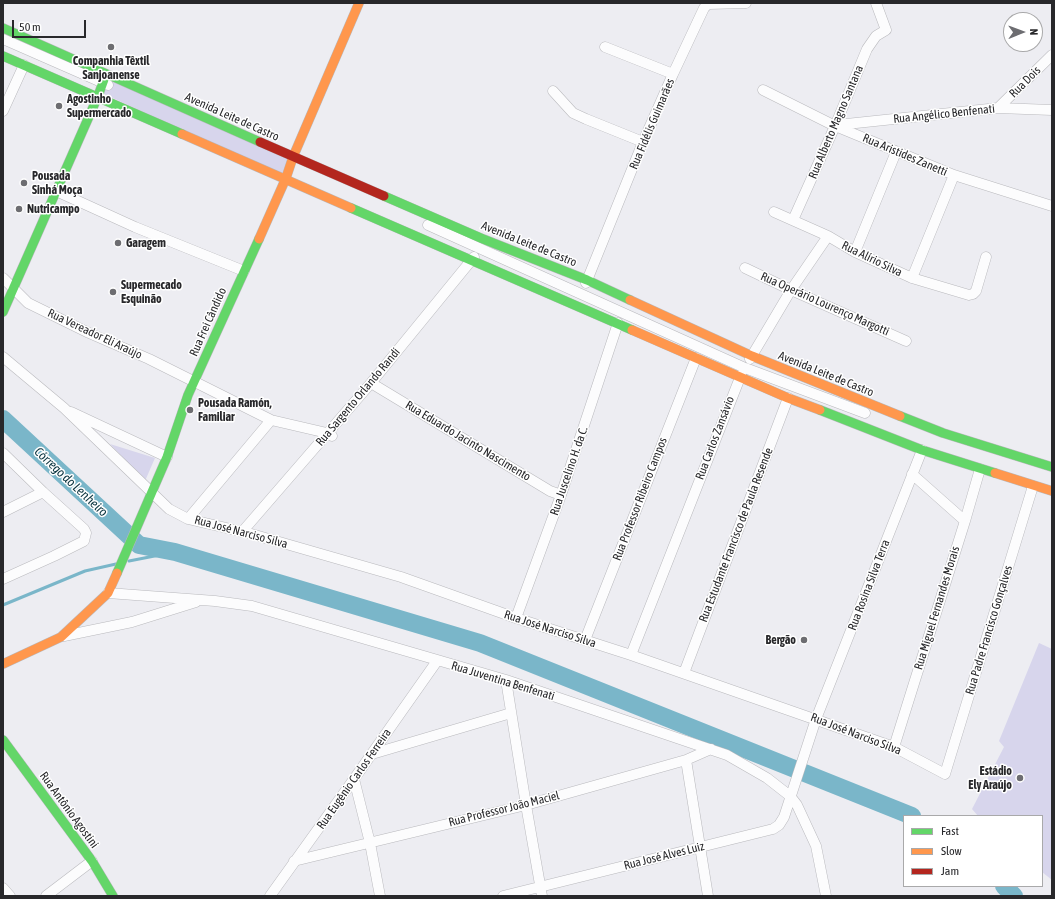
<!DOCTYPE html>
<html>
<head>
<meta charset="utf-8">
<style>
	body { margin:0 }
	#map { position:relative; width:1055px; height:899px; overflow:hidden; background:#ededf2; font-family:"Asap Condensed",sans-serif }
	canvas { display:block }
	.frame { position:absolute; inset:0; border:4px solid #28282b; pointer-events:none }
	.legend { position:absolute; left:903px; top:815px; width:140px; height:72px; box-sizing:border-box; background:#fff; border:1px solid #a9a9aa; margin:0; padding:5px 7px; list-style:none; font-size:12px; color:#28282b }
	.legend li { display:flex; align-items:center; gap:8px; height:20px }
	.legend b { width:20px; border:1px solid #a9a9aa }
	.north { position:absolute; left:1003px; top:12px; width:40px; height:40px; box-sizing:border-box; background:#fff; border:1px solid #a9a9aa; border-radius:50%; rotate:89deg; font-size:11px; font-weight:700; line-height:16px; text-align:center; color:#28282b }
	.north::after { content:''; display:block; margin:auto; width:14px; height:18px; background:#6d6d71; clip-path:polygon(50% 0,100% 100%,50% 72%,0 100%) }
	.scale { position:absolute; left:12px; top:20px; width:74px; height:18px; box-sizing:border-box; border:2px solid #28282b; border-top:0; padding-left:5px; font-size:12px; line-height:14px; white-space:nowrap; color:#28282b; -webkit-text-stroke:3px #fff; paint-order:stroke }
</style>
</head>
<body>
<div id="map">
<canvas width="1055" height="899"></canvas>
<div class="frame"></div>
<ul class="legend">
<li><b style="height:5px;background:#63d668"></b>Fast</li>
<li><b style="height:5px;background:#ff974d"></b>Slow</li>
<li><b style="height:5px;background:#b3261e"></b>Jam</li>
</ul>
<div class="north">N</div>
<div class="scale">50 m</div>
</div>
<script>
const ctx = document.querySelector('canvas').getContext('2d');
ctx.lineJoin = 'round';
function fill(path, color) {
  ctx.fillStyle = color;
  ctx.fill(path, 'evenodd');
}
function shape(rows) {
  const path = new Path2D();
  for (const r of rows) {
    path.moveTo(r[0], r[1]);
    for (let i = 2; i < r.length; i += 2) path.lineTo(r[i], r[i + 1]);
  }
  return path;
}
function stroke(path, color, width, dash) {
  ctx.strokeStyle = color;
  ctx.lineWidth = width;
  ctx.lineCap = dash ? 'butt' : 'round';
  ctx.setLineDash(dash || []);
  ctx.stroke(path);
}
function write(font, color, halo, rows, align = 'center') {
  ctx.font = font + ' "Asap Condensed",sans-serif';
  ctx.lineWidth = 3;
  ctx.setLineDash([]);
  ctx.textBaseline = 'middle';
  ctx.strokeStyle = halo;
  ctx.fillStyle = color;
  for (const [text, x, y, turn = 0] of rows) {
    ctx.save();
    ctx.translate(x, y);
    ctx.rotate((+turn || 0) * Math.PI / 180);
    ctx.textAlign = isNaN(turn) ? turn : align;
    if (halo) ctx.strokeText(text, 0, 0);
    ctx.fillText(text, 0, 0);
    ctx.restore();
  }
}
fill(shape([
	[106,79,293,157,286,178,102,93],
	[110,444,155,458,145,481],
	[1039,643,1052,649,1052,880,1042,872,1042,816,978,816,972,809,1004,747,999,741]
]), '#d7d5ec');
stroke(shape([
	[129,561,175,552],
	[3,605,85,571,116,564]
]), '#7ab6c9', 3);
stroke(shape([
	[3,419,139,545,175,552,480,643,912,816],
	[1004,886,1014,896]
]), '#7ab6c9', 18);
const street = shape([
	[3,39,108,85],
	[605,47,673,74],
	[763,90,835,126,954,175,1052,206],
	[553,91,573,113,586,119,643,142],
	[998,108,1052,55],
	[3,111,24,65],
	[837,125,998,108,1052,110],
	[56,191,135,227,244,271],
	[774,212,828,236,855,252,912,278,969,295,973,294,976,291,986,257],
	[793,220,835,126,867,49,876,36,886,30,876,3],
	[428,225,745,368,865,413],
	[855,252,896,152],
	[745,268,791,290,906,341],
	[3,278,28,303,89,333,149,359,271,420,327,433,332,436],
	[912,278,954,175],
	[586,283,643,142,673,74,704,8,708,4,746,3],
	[3,357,64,408,169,509,188,519,248,533,401,577,516,618,631,655,894,747,945,774,1033,486],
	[750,359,791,290,828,236],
	[371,383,550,491,561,495],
	[71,412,167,457],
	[3,453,43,492,84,529,86,533,84,541,54,556,3,579],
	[912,474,965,521],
	[3,512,43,492],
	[188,519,271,420],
	[242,532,371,383,474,257],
	[108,593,215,601,252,606,506,680,727,755,767,778,790,796,797,805,816,846,826,896],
	[516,618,561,495,618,323],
	[64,636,132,622,196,602],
	[585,640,696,358],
	[631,655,741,375],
	[684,673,788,398],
	[506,680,526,805,542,896],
	[894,747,965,521,980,469],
	[372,754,511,713],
	[686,760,708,896],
	[354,779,370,843,380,896],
	[294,861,526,805,686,760,711,749],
	[3,888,10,896],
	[46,896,92,861],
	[270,896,354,779,437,661],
	[503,896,773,829,779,825,784,817,816,719,922,450]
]);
const fast = shape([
	[3,28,260,142],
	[3,56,182,134],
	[384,196,483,239,587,280,630,300],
	[351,208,632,330],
	[3,312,98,96,106,74],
	[820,410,922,450,995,473],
	[900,416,943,433,1052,467],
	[117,573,167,457,188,395,259,239],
	[3,740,92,861,113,896]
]);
const slow = shape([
	[182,134,351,208],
	[293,157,359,3],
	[259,239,286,178,293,157],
	[630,300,752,356,900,416],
	[632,330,788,398,820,410],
	[995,473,1052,491],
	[3,664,61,637,108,593,117,573]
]);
const jam = shape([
	[260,142,384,196]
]);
stroke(street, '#b9b9bd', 11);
stroke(fast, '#b9b9bd', 10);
stroke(slow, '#b9b9bd', 10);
stroke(jam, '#b9b9bd', 10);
stroke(street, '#fcfcfd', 10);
stroke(fast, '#63d668', 9);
stroke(slow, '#ff974d', 9);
stroke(jam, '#b3261e', 9);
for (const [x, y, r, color] of [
	[111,47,4,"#6d6d71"],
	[59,106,4,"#6d6d71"],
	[24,183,4,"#6d6d71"],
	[19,209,4,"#6d6d71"],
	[118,243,4,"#6d6d71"],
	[113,292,4,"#6d6d71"],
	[190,410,4,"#6d6d71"],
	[804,640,4,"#6d6d71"],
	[1020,778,4,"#6d6d71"]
]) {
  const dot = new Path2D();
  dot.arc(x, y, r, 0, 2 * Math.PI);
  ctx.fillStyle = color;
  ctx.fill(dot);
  stroke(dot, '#fff', 1.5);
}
write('bold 12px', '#28282b', '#fff', [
	["Companhia Têxtil",111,61,"center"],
	["Sanjoanense",111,75,"center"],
	["Agostinho",67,99],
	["Supermercado",67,113],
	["Pousada",32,176],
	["Sinhá Moça",32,190],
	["Nutricampo",27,209],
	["Garagem",126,243],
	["Supermecado",121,285],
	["Esquinão",121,299],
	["Pousada Ramón,",198,403],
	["Familiar",198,417],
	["Bergão",796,640,"right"],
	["Estádio",1012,771,"right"],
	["Ely Araújo",1012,785,"right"]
], 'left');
write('12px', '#28282b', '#fff', [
	["Rua Dois",1025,82,-45],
	["Rua Angélico Benfenati",944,114,-6],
	["Avenida Leite de Castro",232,117,24],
	["Rua Alberto Magno Santana",836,122,-67],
	["Rua Fidélis Guimarães",652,124,-67],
	["Rua Aristides Zanetti",905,155,23],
	["Avenida Leite de Castro",529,244,22],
	["Rua Alírio Silva",872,259,26],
	["Rua Operário Lourenço Margotti",825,304,24],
	["Rua Frei Cândido",208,322,-66],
	["Rua Vereador Eli Araújo",95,334,25],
	["Avenida Leite de Castro",826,374,22],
	["Rua Sargento Orlando Randi",358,397,-50],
	["Rua Carlos Zansávio",715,438,-69],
	["Rua Eduardo Jacinto Nascimento",468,441,31],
	["Rua Juscelino H. da C.",569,471,-71],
	["Rua Professor Ribeiro Campos",640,499,-69],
	["Rua José Narciso Silva",241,532,15],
	["Rua Estudante Francisco de Paula Resende",736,535,-69],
	["Rua Rosina Silva Terra",869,585,-69],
	["Rua Miguel Fernandes Morais",937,608,-73],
	["Rua José Narciso Silva",550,629,18],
	["Rua Padre Francisco Gonçalves",989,630,-73],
	["Rua Juventina Benfenati",503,681,17],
	["Rua José Narciso Silva",856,734,21],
	["Rua Eugênio Carlos Ferreira",354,779,-55],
	["Rua Professor João Maciel",504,809,-14],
	["Rua Antônio Agostini",69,810,54],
	["Rua José Alves Luiz",664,856,-14]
]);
write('italic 13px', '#0a343f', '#fff', [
	["Córrego do Lenheiro",71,482,43]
]);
</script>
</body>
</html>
